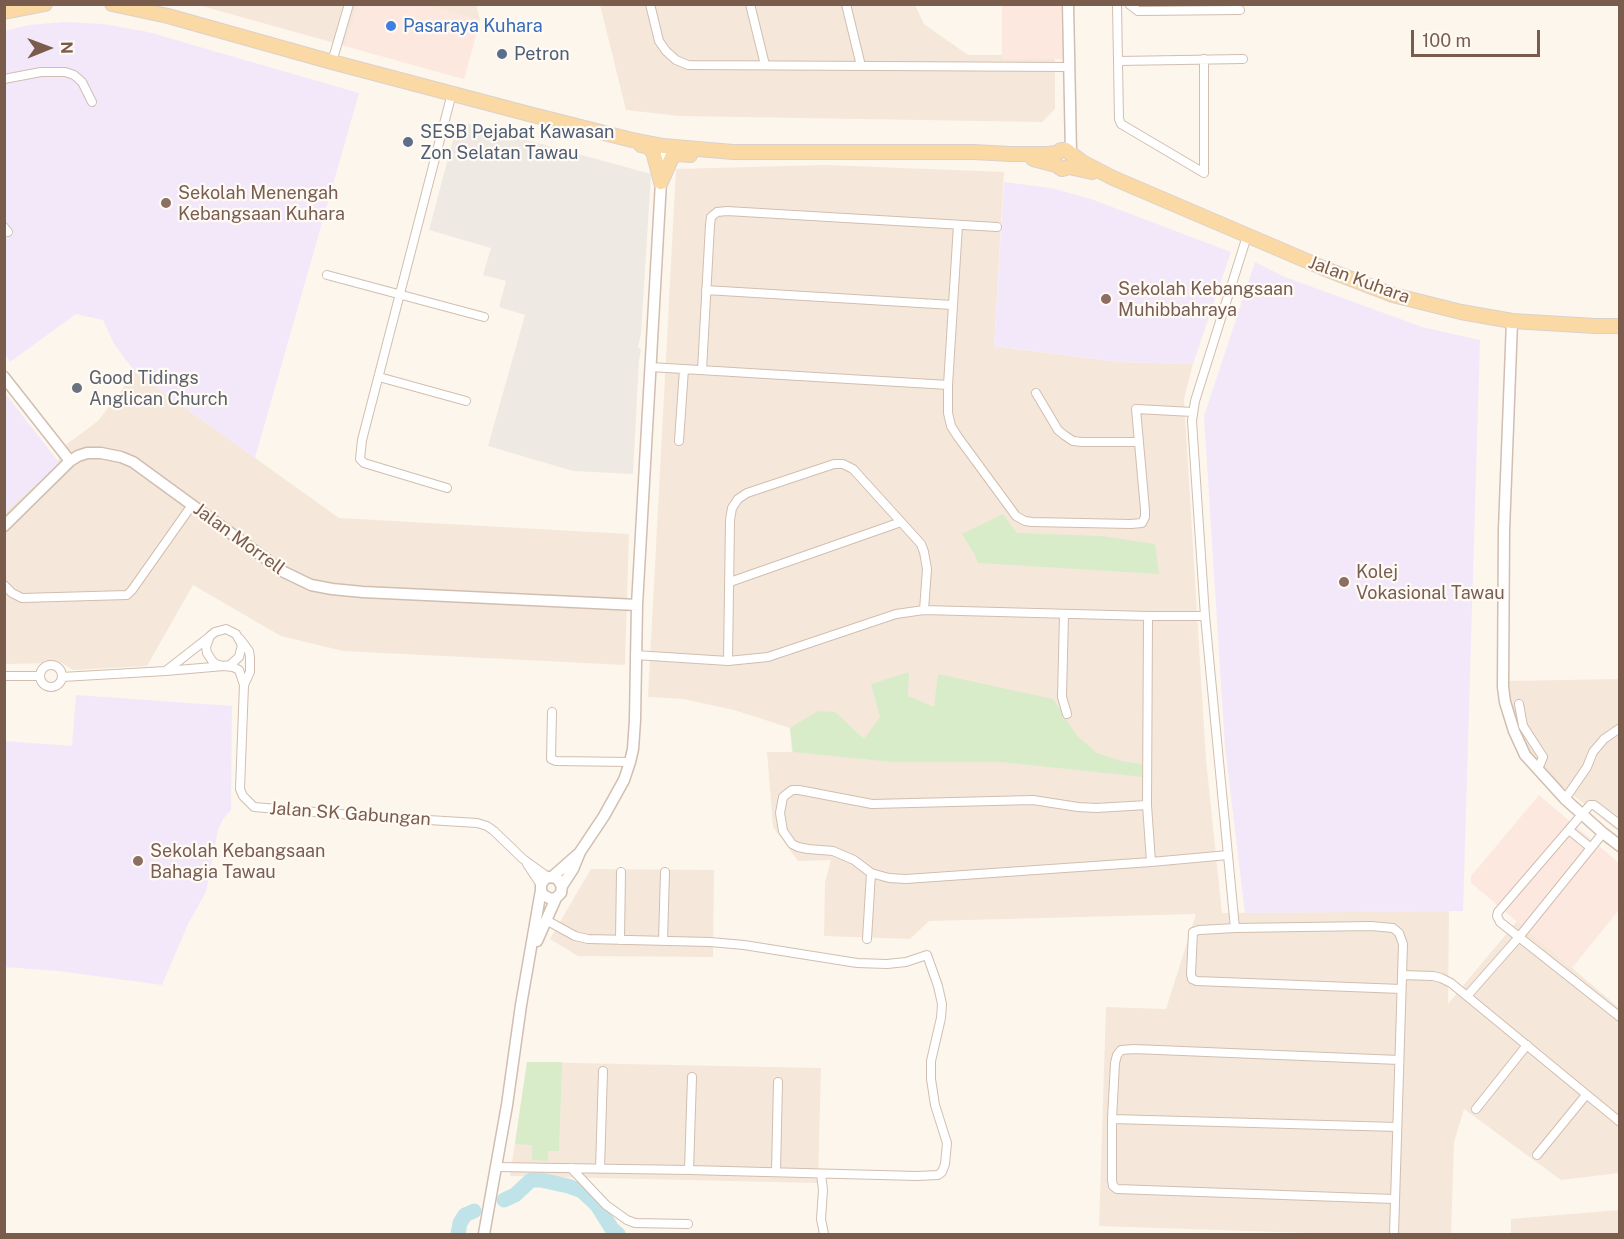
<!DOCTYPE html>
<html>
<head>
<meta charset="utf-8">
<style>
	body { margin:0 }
	#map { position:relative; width:1624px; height:1239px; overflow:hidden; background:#fdf6ec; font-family:"Public Sans",sans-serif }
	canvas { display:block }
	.frame { position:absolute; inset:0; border:6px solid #7a5c4d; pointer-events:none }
	.north { position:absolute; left:18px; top:18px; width:60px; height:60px; -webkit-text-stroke:4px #fffaf3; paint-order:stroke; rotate:89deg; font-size:16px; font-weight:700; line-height:24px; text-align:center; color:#7a5c4d }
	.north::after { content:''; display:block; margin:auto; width:21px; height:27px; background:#7a5c4d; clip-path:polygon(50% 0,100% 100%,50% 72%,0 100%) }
	.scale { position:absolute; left:1411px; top:30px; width:129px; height:27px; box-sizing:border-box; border:3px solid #7a5c4d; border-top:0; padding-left:8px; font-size:18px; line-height:21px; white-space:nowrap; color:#7a5c4d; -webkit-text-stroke:4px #fffaf3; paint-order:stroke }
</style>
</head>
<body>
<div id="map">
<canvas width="1624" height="1239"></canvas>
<div class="frame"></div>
<div class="north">N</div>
<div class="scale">100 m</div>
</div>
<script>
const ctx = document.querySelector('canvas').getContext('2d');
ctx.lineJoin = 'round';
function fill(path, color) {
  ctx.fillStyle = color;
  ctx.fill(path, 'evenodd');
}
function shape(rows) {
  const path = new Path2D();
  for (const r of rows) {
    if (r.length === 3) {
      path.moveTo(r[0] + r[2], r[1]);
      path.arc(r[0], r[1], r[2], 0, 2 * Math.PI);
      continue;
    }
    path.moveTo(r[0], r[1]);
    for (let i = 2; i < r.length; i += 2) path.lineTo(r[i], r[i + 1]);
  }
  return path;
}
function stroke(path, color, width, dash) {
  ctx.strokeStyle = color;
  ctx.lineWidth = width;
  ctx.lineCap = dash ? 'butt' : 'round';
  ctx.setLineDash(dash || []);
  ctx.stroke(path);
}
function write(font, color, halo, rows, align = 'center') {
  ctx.font = font + ' "Public Sans",sans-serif';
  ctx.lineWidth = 4.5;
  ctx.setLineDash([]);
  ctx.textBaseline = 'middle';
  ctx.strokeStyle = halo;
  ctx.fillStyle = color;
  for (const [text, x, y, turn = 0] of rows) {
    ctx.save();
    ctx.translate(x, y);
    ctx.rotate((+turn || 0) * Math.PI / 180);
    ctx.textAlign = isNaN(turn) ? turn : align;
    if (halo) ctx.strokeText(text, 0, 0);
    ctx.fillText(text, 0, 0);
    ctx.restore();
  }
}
fill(shape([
	[198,5,476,5,480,20,464,79],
	[600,5,915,5,924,24,968,55,1002,55,1002,5,1061,5,1062,59,1055,59,1055,109,1042,122,679,116,626,110],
	[825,165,1004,172,994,346,1118,362,1193,364,1184,399,1206,760,1222,913,1449,911,1448,1004,1517,921,1619,1008,1619,1173,1561,1180,1464,1109,1454,1142,1451,1234,1339,1234,1099,1226,1106,1007,1166,1009,1196,914,929,921,910,939,824,936,825,882,831,860,798,861,773,827,767,752,792,752,790,728,734,710,683,699,648,697,676,169],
	[135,372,339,518,629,534,625,665,343,651,281,636,193,585,147,666,73,670,62,663,5,664,4,512,53,470,67,444,98,421],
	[1619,679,1619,832,1553,779,1537,762,1526,747,1518,730,1512,710,1509,681],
	[591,869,714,870,713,957,578,956,550,939],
	[527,1062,821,1068,818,1183,510,1176],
	[1619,1210,1619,1234,1511,1234,1511,1219]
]), '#f5e8da');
fill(shape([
	[357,5,427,5,480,20,464,79,345,46],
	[1002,5,1061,5,1062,59,1002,59],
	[1539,795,1619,863,1619,910,1572,968,1471,883,1471,876]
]), '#fde8e0');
fill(shape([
	[458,121,651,174,641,334,638,347,641,350,639,360,633,474,573,471,488,446,525,315,499,307,506,281,483,275,491,248,429,230]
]), '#efe9e4');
fill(shape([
	[64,22,104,24,148,32,359,93,255,458,135,372,114,344,103,320,76,314,10,362,5,354,4,31,29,25],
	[1004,182,1051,188,1091,199,1231,252,1193,364,1118,362,994,346],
	[1255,262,1285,277,1422,327,1480,340,1463,911,1245,913,1225,747,1204,416],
	[5,393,58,461,53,470,5,512],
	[76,695,232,706,231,810,223,819,218,830,206,892,188,924,162,985,58,971,5,967,5,741,72,746]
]), '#f3e8fa');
fill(shape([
	[1003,514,1017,533,1101,536,1155,544,1159,574,978,563,975,555,962,534],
	[909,672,908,696,934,707,938,674,1053,699,1077,736,1097,753,1121,761,1142,764,1143,777,1001,762,892,762,793,752,790,728,818,711,835,712,864,739,880,717,871,684],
	[527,1062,562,1062,559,1151,548,1151,548,1161,532,1160,532,1145,515,1144]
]), '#d8ecc9');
stroke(shape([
	[504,1200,515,1195,531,1180,541,1180,568,1186,582,1191,597,1205,612,1229,618,1234],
	[458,1234,460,1223,465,1215,474,1211]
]), '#bfe3e8', 15);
const minor = shape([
	[650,4,659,41,666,51,676,60,688,65,1069,67],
	[750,4,765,65],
	[846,4,861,66],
	[1117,4,1119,119,1121,124,1204,173],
	[1129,4,1138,11,1240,10],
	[1204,59,1204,173],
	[1118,61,1243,59],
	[332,62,349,4],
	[4,79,41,72,65,72,74,75,82,82,92,102],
	[958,225,948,385,948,413,951,426,958,437,1016,516,1025,521,1032,522,1131,524,1142,523,1145,517,1145,510,1136,409,1193,412],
	[4,227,8,232],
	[327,275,484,317],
	[706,290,952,305],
	[650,367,948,385],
	[702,370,710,225,711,217,717,212,727,211,997,227],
	[379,377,466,401],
	[1036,393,1058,430,1064,435,1073,441,1082,442,1139,442],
	[679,441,684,369],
	[447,488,364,463,360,459,362,440,452,93],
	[730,582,901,522],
	[4,585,12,593,22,598,127,595,132,590,192,505],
	[1064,614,1062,697,1067,714],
	[1148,616,1147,805,1151,862],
	[240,639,249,651,250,657,250,672,244,685,240,789,243,796,254,807,364,816,477,823,487,826,494,831,523,859,548,877],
	[635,655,728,661,768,657,896,614,924,610,1148,616,1205,616],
	[728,661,730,520,732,508,738,499,747,493,834,464,843,464,853,469,921,544,924,552,927,569,924,610],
	[51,676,11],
	[167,670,208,638],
	[4,676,40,676],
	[62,677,166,671,224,666,230,665,239,657,242,645,236,634,226,629,215,632,210,636,206,647,207,653,213,662,218,665,224,666,233,667,239,670,244,685],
	[1519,704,1523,726,1543,757,1538,769],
	[552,712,551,759,556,761,630,762],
	[1565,799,1587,767,1593,752,1604,739,1620,728],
	[1147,805,1096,808,1078,807,1033,800,872,804,799,790,792,790,783,797,780,813,783,831,792,844,798,847,808,849,833,851,854,860,871,873,889,878,906,879,1151,862,1228,855],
	[1620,825,1598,808,1594,805,1590,805,1498,912,1497,916,1500,922,1620,1017],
	[1569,830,1591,848],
	[527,864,541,885],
	[1235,928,1205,616,1192,421,1195,401,1247,236],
	[867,939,871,873],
	[620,940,621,872],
	[663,941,665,872],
	[1402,975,1433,976,1441,978,1451,983,1620,1122],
	[1467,996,1519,937,1603,833],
	[1476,1109,1527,1045],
	[1112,1119,1397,1127],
	[1537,1155,1586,1095],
	[496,1167,689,1170,917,1176,938,1175,942,1172,945,1164,947,1143,935,1105,931,1079,931,1061,941,1018,942,1004,938,986,927,955,906,962,887,964,857,963,744,945,710,942,588,939,575,936,546,920],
	[571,1168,606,1205,627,1220,635,1223,688,1224],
	[600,1169,603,1071],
	[689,1170,692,1077],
	[776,1172,778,1082],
	[821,1174,823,1190,821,1219,824,1234],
	[1394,1199,1117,1189,1113,1186,1112,1180,1112,1119,1115,1063,1117,1055,1121,1050,1134,1049,1399,1060],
	[1394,1234,1403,944,1399,933,1393,928,1371,926,1235,928,1199,930,1193,932,1191,974,1192,979,1197,981,1401,989]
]);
const tertiary = shape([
	[1068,4,1071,153],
	[1512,321,1504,530,1503,687,1505,702,1514,731,1525,755,1565,799,1603,833,1620,846],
	[4,377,70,461,78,456,87,453,101,453,121,457,133,462,284,572,311,585,332,589,363,592,637,605],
	[4,526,70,461],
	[552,877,578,854],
	[562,886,557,878,548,877,544,880,541,885,541,890,543,895,551,899,556,898,561,893,562,886,573,869,580,852,604,816,624,780,630,762,633,749,635,720,637,605,663,146],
	[537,941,556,898],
	[484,1234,507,1105,521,1005,541,890]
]);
const primary = shape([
	[112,4,168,16,332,62,529,114,632,140,663,146,733,152,974,152,1010,154,1048,154,1057,153,1061,150,1066,150,1082,162,1113,178,1328,270,1393,295,1461,312,1512,321,1595,326,1620,326],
	[4,12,45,4],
	[641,145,647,146,653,151,661,182],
	[1033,159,1056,165,1062,169,1069,167,1092,172],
	[661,182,672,157,679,154,690,155]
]);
stroke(minor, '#d1beb0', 10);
stroke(tertiary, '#d1beb0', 13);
stroke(primary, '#dad1cd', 16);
stroke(minor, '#fff', 8);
stroke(tertiary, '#fff', 10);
stroke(primary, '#fbd9a5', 14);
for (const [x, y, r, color] of [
	[391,26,6,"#3f7fe0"],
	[502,54,6,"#5c6f8a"],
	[408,142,6,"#5c6f8a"],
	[166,203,6,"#8d6e63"],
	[1106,299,6,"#8d6e63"],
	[77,388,6,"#6b7280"],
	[1344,582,6,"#8d6e63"],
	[138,861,6,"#8d6e63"]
]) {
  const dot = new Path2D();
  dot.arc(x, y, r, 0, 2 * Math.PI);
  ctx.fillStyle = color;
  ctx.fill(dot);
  stroke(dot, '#fffaf3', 2);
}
write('18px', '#366cbe', '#fffaf3', [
	["Pasaraya Kuhara",403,26]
], 'left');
write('18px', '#4e5e75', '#fffaf3', [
	["Petron",514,54],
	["SESB Pejabat Kawasan",420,132],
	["Zon Selatan Tawau",420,153]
], 'left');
write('18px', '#785e54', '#fffaf3', [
	["Sekolah Menengah",178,193],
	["Kebangsaan Kuhara",178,214],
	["Sekolah Kebangsaan",1118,289],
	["Muhibbahraya",1118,310],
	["Kolej",1356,572],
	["Vokasional Tawau",1356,593],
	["Sekolah Kebangsaan",150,851],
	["Bahagia Tawau",150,872]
], 'left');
write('18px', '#7a5c4d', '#fffaf3', [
	["Jalan Kuhara",1359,280,20],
	["Jalan Morrell",239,539,36],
	["Jalan SK Gabungan",350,814,4]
]);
write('18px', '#5b616d', '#fffaf3', [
	["Good Tidings",89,378],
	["Anglican Church",89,399]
], 'left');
</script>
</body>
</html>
